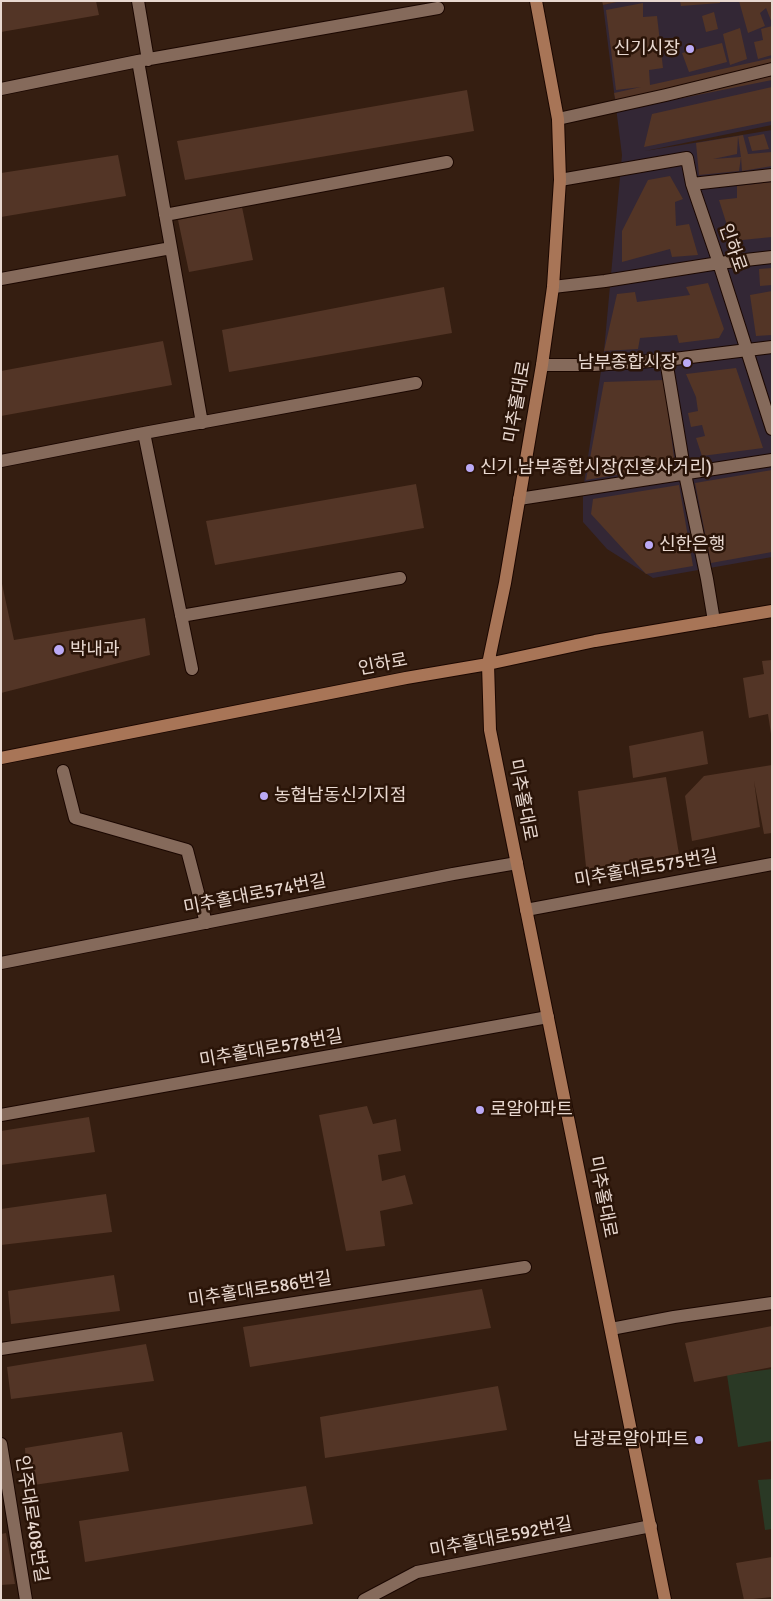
<!DOCTYPE html>
<html>
<head>
<meta charset="utf-8">
<style>
	body { margin:0 }
	#map { position:relative; width:773px; height:1601px; overflow:hidden; background:#351e11; font-family:Signika,sans-serif }
	canvas { display:block }
	.frame { position:absolute; inset:0; border:2px solid #e8d8d0; pointer-events:none }
</style>
</head>
<body>
<div id="map">
<canvas width="773" height="1601"></canvas>
<div class="frame"></div>
</div>
<script>
const ctx = document.querySelector('canvas').getContext('2d');
ctx.lineJoin = 'round';
function fill(path, color) {
  ctx.fillStyle = color;
  ctx.fill(path, 'evenodd');
}
function shape(rows) {
  const path = new Path2D();
  for (const r of rows) {
    path.moveTo(r[0], r[1]);
    for (let i = 2; i < r.length; i += 2) path.lineTo(r[i], r[i + 1]);
  }
  return path;
}
function stroke(path, color, width, dash) {
  ctx.strokeStyle = color;
  ctx.lineWidth = width;
  ctx.lineCap = dash ? 'butt' : 'round';
  ctx.setLineDash(dash || []);
  ctx.stroke(path);
}
function write(font, color, halo, rows, align = 'center') {
  ctx.font = font + ' Signika,"Noto Sans KR",sans-serif';
  ctx.lineWidth = 5;
  ctx.setLineDash([]);
  ctx.textBaseline = 'middle';
  ctx.strokeStyle = halo;
  ctx.fillStyle = color;
  for (const [text, x, y, turn = 0] of rows) {
    ctx.save();
    ctx.translate(x, y);
    ctx.rotate((+turn || 0) * Math.PI / 180);
    ctx.textAlign = isNaN(turn) ? turn : align;
    if (halo) ctx.strokeText(text, 0, 0);
    ctx.fillText(text, 0, 0);
    ctx.restore();
  }
}
fill(shape([
	[620,1,772,1,772,125,645,151,772,130,772,557,653,578,607,549,583,522,583,490,604,351,622,155,603,5]
]), '#332735');
fill(shape([
	[772,1369,772,1441,738,1447,727,1375],
	[772,1479,772,1529,765,1530,758,1480]
]), '#2a3925');
fill(shape([
	[1,1,96,1,99,15,1,32],
	[602,1,617,1,617,2,603,5],
	[680,1,720,1,720,3,681,6],
	[739,1,772,1,772,23,766,8,760,13,765,26,748,33],
	[643,3,643,17,657,16,663,68,649,70,650,85,772,58,772,80,618,111,614,93,641,87,616,90,606,10],
	[714,12,718,29,706,32,702,16],
	[772,26,772,55,758,59,754,42,763,40,761,29],
	[740,28,747,59,730,65,723,34],
	[722,43,727,62,689,72,682,53],
	[772,87,772,121,644,147,652,114],
	[467,90,474,131,185,180,177,141],
	[764,134,769,149,752,151,748,137],
	[743,135,748,154,772,152,772,166,742,171,741,157,739,171,699,175,696,143,738,136,737,154,713,159,741,157,738,136],
	[118,155,126,196,1,217,1,173],
	[670,176,683,199,675,202,676,226,689,224,698,255,672,257,670,249,622,262,622,231,648,180],
	[772,182,772,237,732,241,719,200,737,198,737,186],
	[242,207,253,260,189,272,178,220],
	[772,268,772,285,760,286,759,269],
	[708,283,724,329,719,338,679,343,677,335,640,338,638,349,604,351,617,294,635,292,637,302,690,295,686,287],
	[444,287,452,333,229,372,222,330],
	[772,291,772,335,756,336,750,295],
	[163,341,172,385,1,416,1,371],
	[736,368,763,448,702,456,696,438,705,436,702,425,691,427,688,413,698,411,696,397,686,374],
	[664,380,675,465,586,480,604,382],
	[772,470,772,552,711,563,695,483],
	[416,484,424,528,215,565,206,521],
	[679,485,693,566,646,574,591,514,593,499],
	[1,579,14,640,145,618,150,655,1,693],
	[772,660,772,733,771,734,768,714,749,718,743,678,764,674,762,661],
	[703,731,708,764,633,778,629,746],
	[772,765,772,833,764,834,754,781,760,827,692,841,685,796,704,776],
	[666,777,680,860,587,876,578,791],
	[367,1106,373,1124,396,1119,401,1151,378,1155,382,1181,405,1175,413,1204,380,1211,385,1246,346,1251,319,1115],
	[89,1117,95,1152,1,1165,1,1131],
	[106,1194,112,1232,1,1245,1,1209],
	[114,1275,120,1311,11,1324,8,1291],
	[482,1289,491,1328,250,1367,243,1327],
	[772,1326,772,1367,694,1382,685,1343],
	[146,1344,154,1381,11,1399,7,1367],
	[498,1386,507,1430,325,1458,320,1417],
	[122,1432,129,1471,27,1486,25,1448],
	[306,1486,313,1524,85,1562,79,1521],
	[6,1533,15,1584,1,1585,1,1534],
	[772,1557,772,1597,744,1600,736,1563]
]), '#533526');
const service = shape([
	[138,1,148,60],
	[138,61,202,423],
	[1,89,138,61,438,8],
	[165,215,447,162],
	[1,279,171,248],
	[144,433,192,669],
	[1,461,144,433,416,383],
	[181,616,400,578],
	[1,963,453,874,517,863],
	[1,1115,548,1017],
	[1,1349,525,1267],
	[1,1444,26,1600],
	[364,1600,417,1572,651,1526]
]);
const pedestrian = shape([
	[558,119,666,95,772,69],
	[560,180,687,158,692,184,719,263,772,429],
	[692,184,772,175],
	[553,287,605,281,719,263,772,257],
	[666,360,685,474,707,579,714,621],
	[542,365,594,365,666,360,772,347],
	[519,499,772,460]
]);
const minor = shape([
	[63,771,75,818,187,850,206,923],
	[526,910,772,864],
	[611,1329,674,1317,772,1303]
]);
const secondary = shape([
	[536,1,558,119,560,180,553,287,542,365,505,583,488,664,490,730,665,1600],
	[1,758,406,678,488,664,595,641,772,611]
]);
stroke(service, '#1b0700', 14);
stroke(pedestrian, '#1b0700', 14);
stroke(minor, '#1b0700', 14);
stroke(secondary, '#1b0700', 14);
stroke(service, '#856a5b', 12);
stroke(pedestrian, '#856a5b', 12);
stroke(minor, '#856a5b', 12);
stroke(secondary, '#a87557', 12);
for (const [x, y, r, color] of [
	[690,49,5,"#bbaaf6"],
	[687,363,5,"#bbaaf6"],
	[470,468,5,"#bbaaf6"],
	[649,545,5,"#bbaaf6"],
	[59,650,6,"#bbaaf6"],
	[264,796,5,"#bbaaf6"],
	[480,1110,5,"#bbaaf6"],
	[699,1440,5,"#bbaaf6"]
]) {
  const dot = new Path2D();
  dot.arc(x, y, r, 0, 2 * Math.PI);
  ctx.fillStyle = color;
  ctx.fill(dot);
  stroke(dot, '#2a1408', 2);
}
write('18px', '#e8d8d0', '#2a1408', [
	["신기시장",680,49,"right"],
	["남부종합시장",677,363,"right"],
	["신기.남부종합시장(진흥사거리)",480,468],
	["신한은행",659,545],
	["박내과",70,650],
	["농협남동신기지점",274,796],
	["로얄아파트",490,1110],
	["남광로얄아파트",689,1440,"right"]
], 'left');
write('18px', '#e8d8d0', '#2a1408', [
	["인하로",732,248,71],
	["미추홀대로",518,402,-80],
	["인하로",383,665,-11],
	["미추홀대로",522,800,79],
	["미추홀대로575번길",646,869,-10],
	["미추홀대로574번길",255,895,-11],
	["미추홀대로578번길",271,1049,-10],
	["미추홀대로",602,1197,79],
	["미추홀대로586번길",260,1290,-9],
	["인주대로408번길",31,1519,81],
	["미추홀대로592번길",501,1538,-11]
]);
</script>
</body>
</html>
